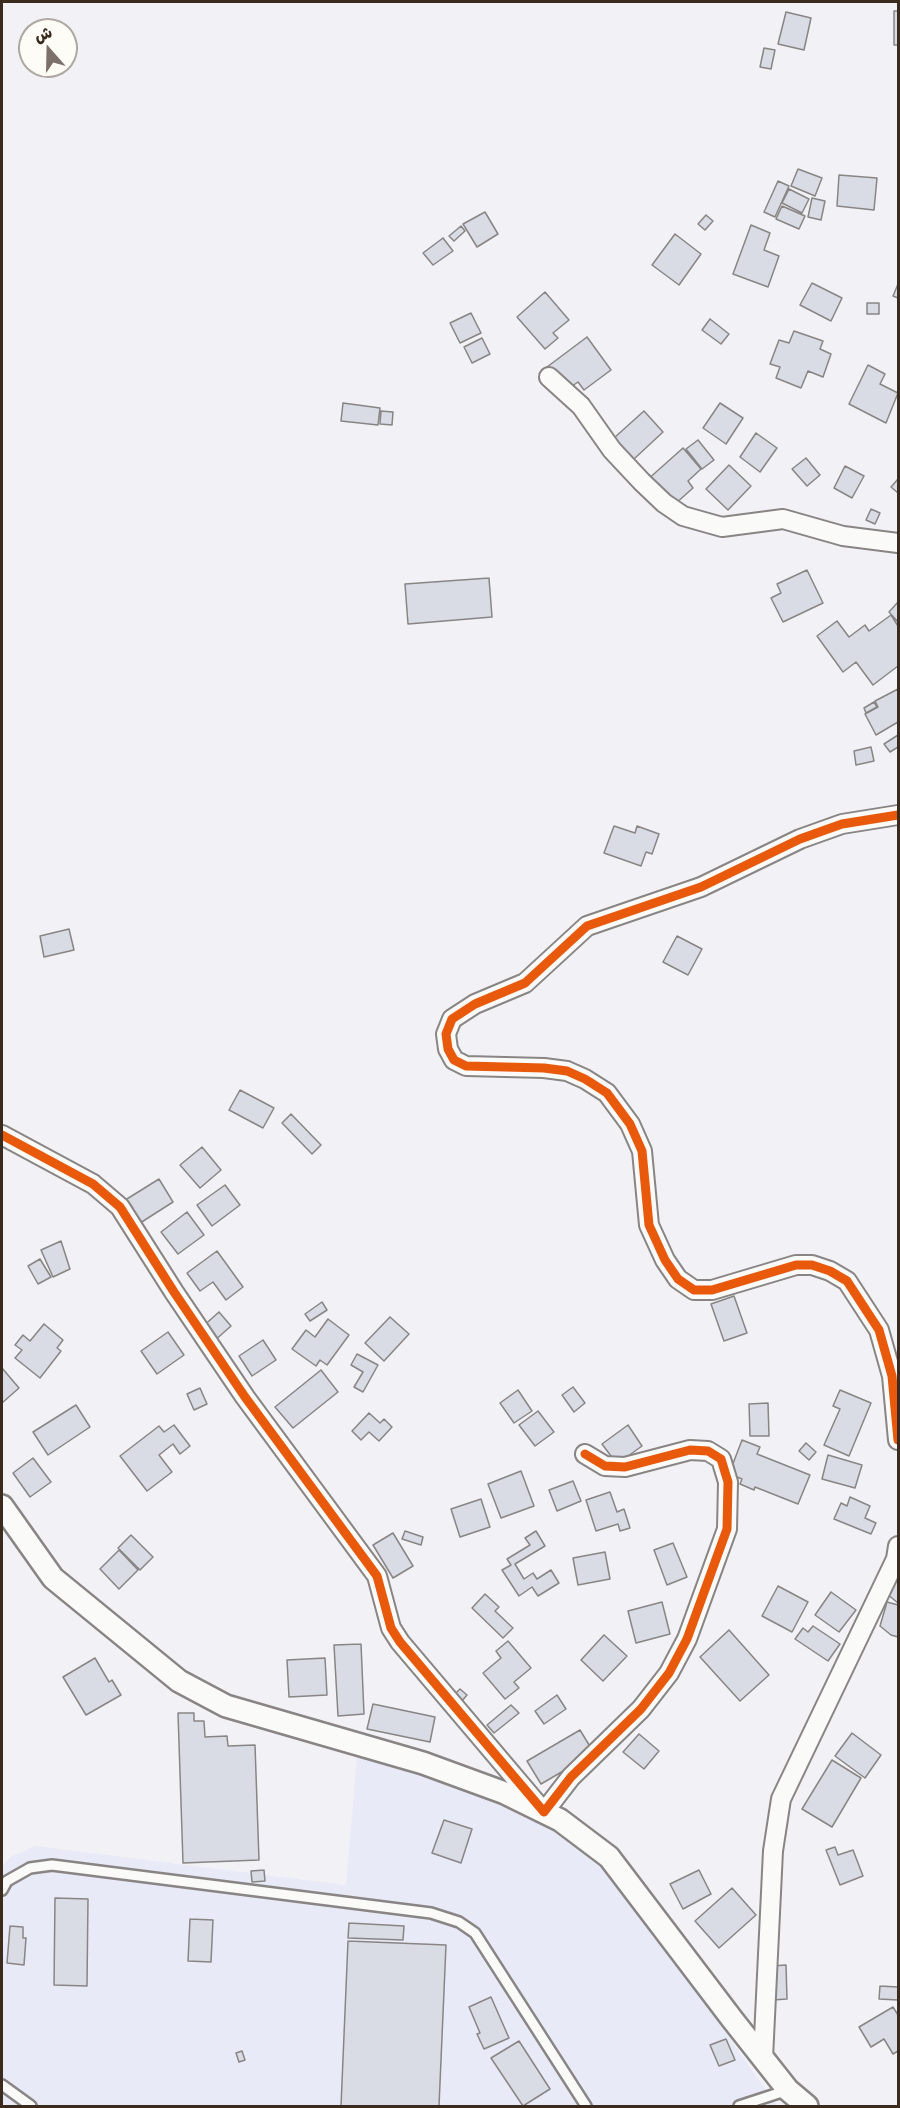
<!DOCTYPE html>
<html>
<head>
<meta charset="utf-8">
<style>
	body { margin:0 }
	#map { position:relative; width:900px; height:2108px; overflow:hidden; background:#f2f2f6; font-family:"Playpen Sans","Playpen Sans Arabic",sans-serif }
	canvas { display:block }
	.frame { position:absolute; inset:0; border:3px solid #3b2a1e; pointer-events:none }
	.north { position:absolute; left:18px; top:18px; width:60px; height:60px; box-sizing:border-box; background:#fdfcf7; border:2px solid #afa8a0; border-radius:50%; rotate:340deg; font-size:16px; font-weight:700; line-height:24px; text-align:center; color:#3b2a1e }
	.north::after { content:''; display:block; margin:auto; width:21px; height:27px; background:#7b706a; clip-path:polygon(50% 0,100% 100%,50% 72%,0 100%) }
</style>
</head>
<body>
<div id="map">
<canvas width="900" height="2108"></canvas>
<div class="frame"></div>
<div class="north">ش</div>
</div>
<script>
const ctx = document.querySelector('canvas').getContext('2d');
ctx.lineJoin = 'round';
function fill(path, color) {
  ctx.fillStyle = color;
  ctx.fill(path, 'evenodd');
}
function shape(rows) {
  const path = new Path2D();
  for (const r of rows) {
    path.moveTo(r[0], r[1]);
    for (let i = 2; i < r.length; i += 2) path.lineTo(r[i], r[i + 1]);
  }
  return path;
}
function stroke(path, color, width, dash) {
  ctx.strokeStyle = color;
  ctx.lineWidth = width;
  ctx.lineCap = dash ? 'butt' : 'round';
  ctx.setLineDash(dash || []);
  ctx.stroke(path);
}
fill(shape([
	[357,1756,450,1784,539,1818,588,1851,621,1883,777,2106,2,2106,2,1866,10,1857,35,1846,346,1885]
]), '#e9eaf7');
const building = shape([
	[894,11,898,11,898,45,894,45,894,11],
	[786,12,811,18,804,50,778,44,786,12],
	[764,48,775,50,771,69,760,67,764,48],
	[798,169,822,178,815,196,791,186,798,169],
	[839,175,877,178,874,210,837,206,839,175],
	[778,181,789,186,775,217,764,212,778,181],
	[789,189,809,199,802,213,782,203,789,189],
	[812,198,825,201,821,220,808,217,812,198],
	[782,206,805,216,799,229,776,219,782,206],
	[485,212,498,234,477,247,463,224,485,212],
	[706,215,713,221,705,230,698,224,706,215],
	[751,225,770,233,764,250,779,256,768,287,733,274,751,225],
	[461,226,465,231,454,241,449,236,461,226],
	[675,234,701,254,679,285,652,265,675,234],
	[443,238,453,251,433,265,423,253,443,238],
	[812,283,842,298,831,321,800,305,812,283],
	[898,284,898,298,893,296,898,284],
	[545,292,569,320,553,333,558,338,545,349,517,317,545,292],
	[867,303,879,303,879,314,867,314,867,303],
	[471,313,481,333,460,343,450,323,471,313],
	[710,319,729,334,721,344,702,330,710,319],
	[794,331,823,341,820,349,831,354,823,377,808,371,801,388,776,378,780,367,770,364,779,340,789,343,794,331],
	[587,337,611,370,584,390,578,382,565,391,547,367,587,337],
	[482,338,490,354,472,363,464,347,482,338],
	[868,365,885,374,880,384,898,393,886,423,849,404,868,365],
	[343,403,380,408,378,425,341,421,343,403],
	[720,403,743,418,726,444,703,428,720,403],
	[381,411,393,412,392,425,380,424,381,411],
	[644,411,663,432,634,459,614,438,644,411],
	[756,433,777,448,760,472,740,457,756,433],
	[698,440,714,460,702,469,686,449,698,440],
	[683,448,701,469,688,481,693,488,675,504,646,481,683,448],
	[806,458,820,475,807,486,792,469,806,458],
	[729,465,751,486,728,510,706,489,729,465],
	[845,466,864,476,852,498,834,488,845,466],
	[898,479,898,493,891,487,898,479],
	[871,509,880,513,875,524,866,520,871,509],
	[807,570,823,603,783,622,771,598,781,593,777,584,807,570],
	[489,578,492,617,408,624,405,584,489,578],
	[898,602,898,622,889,612,898,602],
	[891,615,898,626,898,666,873,685,856,662,843,672,817,636,837,621,849,637,865,625,869,631,891,615],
	[898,689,898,722,876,735,865,714,878,707,875,701,898,689],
	[874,702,877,707,866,713,864,708,874,702],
	[898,735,898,747,890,752,884,744,898,735],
	[871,747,874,761,856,765,854,751,871,747],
	[614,826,635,833,637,826,659,834,652,854,646,852,641,866,604,853,614,826],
	[69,929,74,950,44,957,40,936,69,929],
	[677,936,702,949,688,975,663,962,677,936],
	[240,1090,274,1108,263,1128,229,1110,240,1090],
	[291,1114,321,1145,312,1154,282,1123,291,1114],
	[202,1147,221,1170,200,1188,180,1165,202,1147],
	[159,1179,173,1202,137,1225,122,1202,159,1179],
	[225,1185,240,1205,212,1226,197,1205,225,1185],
	[187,1212,204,1235,178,1254,161,1232,187,1212],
	[61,1241,70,1269,53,1277,41,1250,61,1241],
	[217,1251,243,1287,226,1300,213,1282,200,1291,187,1273,217,1251],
	[40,1259,51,1277,38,1284,28,1266,40,1259],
	[734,1296,747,1333,724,1341,711,1304,734,1296],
	[322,1302,327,1310,310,1321,305,1314,322,1302],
	[219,1312,231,1326,213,1342,201,1328,219,1312],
	[390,1317,409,1334,384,1361,365,1343,390,1317],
	[328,1319,349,1335,327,1365,320,1360,316,1366,292,1349,306,1330,315,1337,328,1319],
	[44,1324,63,1340,57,1348,61,1351,40,1378,15,1358,22,1350,15,1345,23,1335,30,1341,44,1324],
	[168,1332,184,1355,157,1374,141,1351,168,1332],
	[263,1340,276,1360,252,1376,239,1356,263,1340],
	[357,1354,378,1365,363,1392,354,1387,363,1372,351,1365,357,1354],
	[2,1368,19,1388,2,1403,2,1368],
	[321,1370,338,1392,293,1428,275,1407,321,1370],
	[573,1387,585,1403,574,1412,562,1395,573,1387],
	[200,1388,207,1404,194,1410,187,1394,200,1388],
	[518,1390,532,1411,514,1423,500,1403,518,1390],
	[840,1390,871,1403,849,1456,824,1445,840,1409,833,1406,840,1390],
	[768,1403,769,1436,750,1436,749,1404,768,1403],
	[76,1405,90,1427,48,1455,33,1432,76,1405],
	[538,1411,554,1432,535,1446,519,1425,538,1411],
	[369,1413,380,1423,384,1419,392,1427,379,1441,369,1432,361,1440,352,1431,369,1413],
	[174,1425,190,1446,180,1454,173,1444,159,1455,172,1472,147,1491,120,1456,159,1426,164,1432,174,1425],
	[628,1425,642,1446,617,1464,602,1444,628,1425],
	[742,1440,760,1447,757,1454,810,1475,798,1504,755,1487,754,1490,740,1484,742,1479,729,1474,742,1440],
	[806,1443,816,1452,809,1460,799,1451,806,1443],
	[828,1455,862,1465,855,1488,822,1479,828,1455],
	[33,1458,51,1482,30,1497,13,1473,33,1458],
	[521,1471,534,1506,501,1518,488,1484,521,1471],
	[573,1481,581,1501,557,1511,549,1490,573,1481],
	[610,1492,617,1512,624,1509,630,1528,620,1531,618,1524,596,1531,586,1500,610,1492],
	[850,1497,870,1506,865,1518,876,1523,871,1534,834,1519,841,1503,847,1506,850,1497],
	[481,1499,490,1527,460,1537,451,1509,481,1499],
	[405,1531,423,1537,421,1545,402,1539,405,1531],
	[536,1531,545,1546,515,1564,524,1579,533,1573,537,1579,551,1570,559,1583,538,1596,532,1587,519,1596,502,1570,511,1565,507,1559,530,1545,525,1538,536,1531],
	[393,1533,413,1566,393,1578,373,1545,393,1533],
	[131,1535,153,1557,140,1570,118,1548,131,1535],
	[673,1543,687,1577,667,1585,654,1550,673,1543],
	[119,1550,138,1570,119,1589,100,1569,119,1550],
	[605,1552,610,1579,578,1585,573,1558,605,1552],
	[898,1574,898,1603,887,1594,898,1574],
	[778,1586,808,1602,792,1632,762,1616,778,1586],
	[831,1592,856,1610,839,1632,815,1615,831,1592],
	[485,1594,499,1607,495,1611,513,1628,503,1638,472,1608,485,1594],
	[662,1602,670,1634,636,1643,628,1611,662,1602],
	[887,1602,898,1605,898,1637,891,1635,880,1626,887,1602],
	[813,1626,840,1644,828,1661,795,1639,803,1628,808,1632,813,1626],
	[729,1630,769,1675,740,1701,700,1657,729,1630],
	[604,1635,627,1656,603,1681,581,1660,604,1635],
	[508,1641,531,1668,514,1682,519,1688,505,1699,483,1673,501,1658,496,1651,508,1641],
	[361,1644,364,1714,338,1716,334,1645,361,1644],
	[95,1658,109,1682,112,1680,121,1695,86,1715,63,1677,95,1658],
	[325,1658,327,1695,289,1697,287,1660,325,1658],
	[460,1689,467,1695,461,1702,454,1695,460,1689],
	[557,1695,566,1709,544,1724,535,1711,557,1695],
	[373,1704,435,1717,430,1742,367,1729,373,1704],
	[511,1705,519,1713,494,1733,487,1725,511,1705],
	[178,1713,194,1713,194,1721,204,1721,205,1737,227,1736,228,1746,255,1745,259,1860,183,1863,178,1713],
	[580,1730,594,1753,541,1784,527,1761,580,1730],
	[852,1733,881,1755,865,1778,835,1756,852,1733],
	[639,1734,659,1751,644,1769,623,1752,639,1734],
	[832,1760,861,1778,832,1827,802,1809,832,1760],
	[444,1820,472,1829,461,1863,432,1853,444,1820],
	[835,1847,838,1855,853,1850,863,1876,840,1885,826,1850,835,1847],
	[264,1870,265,1881,252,1882,251,1871,264,1870],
	[699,1870,711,1894,683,1909,670,1884,699,1870],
	[732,1888,756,1915,719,1948,695,1921,732,1888],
	[55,1898,88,1899,87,1986,54,1985,55,1898],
	[190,1919,213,1920,211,1962,188,1961,190,1919],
	[349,1923,404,1926,403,1940,348,1938,349,1923],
	[10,1926,23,1927,23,1938,26,1938,24,1965,7,1963,10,1926],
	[348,1941,446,1945,439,2106,341,2106,348,1941],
	[786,1965,787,1999,773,2000,772,1966,786,1965],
	[880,1986,898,1987,898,2000,879,1999,880,1986],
	[491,1997,509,2038,484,2049,477,2034,480,2033,469,2007,491,1997],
	[893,2007,898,2015,898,2051,893,2054,884,2039,871,2047,859,2027,893,2007],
	[726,2039,735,2060,719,2066,710,2045,726,2039],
	[519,2041,550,2089,523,2106,491,2058,519,2041],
	[242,2051,245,2060,239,2062,236,2053,242,2051]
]);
fill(building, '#d9dbe5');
stroke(building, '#888584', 1.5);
const service = shape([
	[2,1890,7,1881,30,1868,52,1865,431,1913,459,1922,475,1933,586,2106],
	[2,2085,31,2106],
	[739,2106,788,2090]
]);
const minor = shape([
	[549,377,581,406,612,450,642,482,664,503,683,516,722,527,783,519,843,536,898,543],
	[898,815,842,824,800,839,701,887,587,926,525,983,475,1004,452,1019,446,1034,448,1049,454,1060,466,1066,544,1068,567,1071,585,1079,607,1093,630,1124,642,1151,649,1225,665,1260,678,1279,694,1290,712,1290,796,1265,812,1265,830,1271,847,1281,879,1330,892,1376,898,1440],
	[2,1135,93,1184,120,1207,174,1292,245,1397,377,1576,391,1628,400,1642,544,1812,571,1777,641,1709,669,1673,687,1639,727,1529,728,1482,721,1459,708,1451,690,1450,625,1467,605,1466,585,1454],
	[763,2058,773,1851,781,1799,896,1559,898,1546]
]);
const tertiary = shape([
	[2,1506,53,1578,179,1681,226,1706,423,1763,505,1793,560,1820,609,1857,732,2019,788,2090,807,2106]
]);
stroke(service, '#888584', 14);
stroke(minor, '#888584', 22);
stroke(tertiary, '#888584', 26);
stroke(service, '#fafaf9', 9);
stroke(minor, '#fafaf9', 18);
stroke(tertiary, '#fafaf9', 21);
stroke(shape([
	[898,815,842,824,800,839,701,887,587,926,525,983,475,1004,452,1019,446,1034,448,1049,454,1060,466,1066,544,1068,567,1071,585,1079,607,1093,630,1124,642,1151,649,1225,665,1260,678,1279,694,1290,712,1290,796,1265,812,1265,830,1271,847,1281,879,1330,892,1376,898,1440],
	[2,1135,93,1184,120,1207,174,1292,245,1397,377,1576,391,1628,400,1642,544,1812,571,1777,641,1709,669,1673,687,1639,727,1529,728,1482,721,1459,708,1451,690,1450,625,1467,605,1466,585,1454]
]), '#e8590c', 9);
</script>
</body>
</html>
